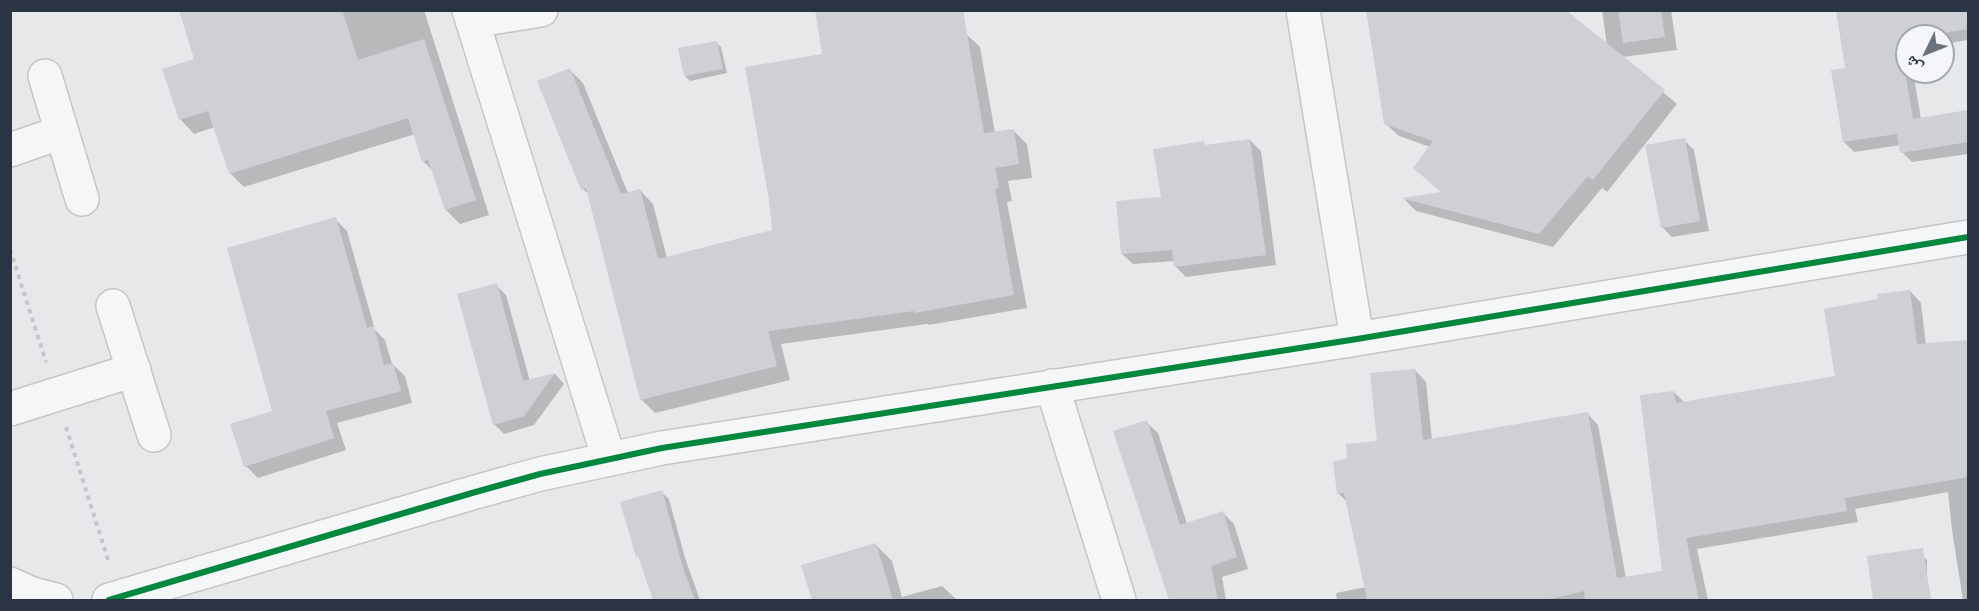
<!DOCTYPE html>
<html>
<head>
<meta charset="utf-8">
<style>
	body { margin:0 }
	#map { position:relative; width:1979px; height:611px; overflow:hidden; background:#e6e8ea; font-family:Inter,"Noto Naskh Arabic",sans-serif }
	canvas { display:block }
	.frame { position:absolute; inset:0; border:12px solid #2b3445; pointer-events:none }
	.north { position:absolute; left:1895px; top:24px; width:60px; height:60px; box-sizing:border-box; background:#f4f6f9; border:2px solid #a4a8b1; border-radius:50%; rotate:227deg; font-size:16px; font-weight:700; line-height:24px; text-align:center; color:#2b3445 }
	.north::after { content:''; display:block; margin:auto; width:21px; height:27px; background:#6c737f; clip-path:polygon(50% 0,100% 100%,50% 72%,0 100%) }
</style>
</head>
<body>
<div id="map">
<canvas width="1979" height="611"></canvas>
<div class="frame"></div>
<div class="north">ش</div>
</div>
<script>
const ctx = document.querySelector('canvas').getContext('2d');
ctx.lineJoin = 'round';
function fill(path, color) {
  ctx.fillStyle = color;
  ctx.fill(path, 'evenodd');
}
function shape(rows) {
  const path = new Path2D();
  for (const r of rows) {
    path.moveTo(r[0], r[1]);
    for (let i = 2; i < r.length; i += 2) path.lineTo(r[i], r[i + 1]);
  }
  return path;
}
function stroke(path, color, width, dash) {
  ctx.strokeStyle = color;
  ctx.lineWidth = width;
  ctx.lineCap = dash ? 'butt' : 'round';
  ctx.setLineDash(dash || []);
  ctx.stroke(path);
}
fill(shape([
	[180,10,424,10,489,215,460,224,446,210,434,172,423,161,415,134,244,187,230,173,215,127,194,134,180,119,196,60],
	[1602,10,1671,10,1677,50,1622,57,1677,104,1607,192,1602,188,1553,247,1416,211,1404,199,1443,193,1415,168,1430,147,1399,136,1385,123,1607,46],
	[1837,10,1968,10,1968,40,1943,44,1943,36,1907,36,1907,72,1913,72,1921,119,1968,112,1968,154,1912,162,1902,152,1901,145,1854,152,1844,142,1846,70],
	[966,34,980,47,995,133,1014,131,1027,144,1032,178,1008,181,1012,201,1007,202,1027,308,929,325,927,324,781,344,790,380,655,413,641,399,590,196,583,189,570,70,583,83,628,193,640,190,653,204,667,258,774,231],
	[716,42,721,47,727,73,690,81,685,76],
	[1250,140,1261,151,1276,265,1186,277,1176,267,1175,261,1133,264,1122,254,1203,143,1207,146],
	[1684,140,1694,150,1709,231,1672,237,1662,227],
	[335,219,347,231,375,330,385,340,392,364,405,376,412,403,337,423,346,450,258,478,246,466,274,412],
	[496,285,506,295,530,381,555,374,564,384,534,425,504,434,494,424],
	[1910,291,1921,303,1926,345,1968,342,1968,600,1963,600,1952,530,1948,492,1855,509,1858,522,1697,549,1708,600,1337,600,1336,593,1366,587,1348,503,1338,493,1349,461,1379,442,1415,370,1426,382,1432,440,1587,413,1598,425,1626,578,1663,573,1674,392,1685,403,1837,377,1879,301],
	[1146,422,1158,433,1187,524,1223,513,1234,524,1248,569,1222,577,1226,600,1170,600,1115,432],
	[661,492,669,499,685,558,700,600,655,600,641,559,638,556],
	[876,545,892,561,902,597,942,586,957,600,813,600,803,566],
	[1917,550,1927,560,1927,600,1875,600,1868,557]
]), '#0003');
fill(shape([
	[179,10,342,10,358,60,424,39,476,200,445,210,428,160,422,162,408,118,229,174,208,111,179,120,162,69,194,59],
	[815,10,963,10,984,133,1014,129,1019,164,995,168,999,188,995,189,1014,295,914,313,914,311,768,331,777,366,640,400,586,188,581,190,537,81,570,68,621,194,640,189,658,259,772,230,769,200,745,67,822,54],
	[1366,10,1566,10,1665,90,1593,180,1588,176,1539,234,1401,198,1441,192,1413,168,1433,141,1384,124],
	[1618,10,1661,10,1665,37,1623,43],
	[1836,10,1968,10,1968,29,1924,36,1907,36,1907,39,1900,40,1913,119,1968,110,1968,142,1900,153,1897,134,1843,142,1831,70,1845,68],
	[717,41,723,69,684,76,678,48],
	[1685,138,1700,221,1661,228,1645,145],
	[1250,139,1266,255,1174,267,1172,250,1121,254,1116,201,1161,197,1153,149,1204,141,1205,145],
	[336,217,367,328,374,326,384,365,393,363,401,391,326,411,334,438,244,467,230,424,272,411,227,248],
	[497,283,523,381,555,373,524,416,493,425,457,294],
	[1910,290,1917,344,1968,340,1968,477,1845,498,1847,511,1686,538,1699,600,1585,600,1584,591,1547,600,1367,600,1344,493,1337,494,1333,461,1347,459,1346,444,1377,441,1370,373,1415,369,1423,440,1588,412,1617,578,1662,571,1640,395,1674,391,1676,403,1835,376,1824,309,1878,299,1877,294],
	[1147,420,1180,525,1223,511,1237,557,1211,566,1218,600,1169,600,1113,431],
	[662,490,683,568,695,600,653,600,638,556,636,557,620,502],
	[876,543,893,600,812,600,801,565],
	[1923,548,1931,600,1873,600,1867,556]
]), '#ced0d3');
const minor = shape([
	[469,10,609,459],
	[1303,10,1357,339],
	[472,21,541,10],
	[45,76,82,199],
	[10,150,62,132],
	[113,306,154,435],
	[1052,386,1119,600],
	[10,409,134,370],
	[10,584,32,594,56,600],
	[109,600,472,493,540,474,662,448,1357,339,1968,237]
]);
stroke(minor, '#c4c6c8', 36);
stroke(shape([
	[10,249,46,362],
	[66,427,109,563]
]), '#c5c6ca', 4, [4.5, 4.5]);
stroke(minor, '#f5f6f7', 33);
stroke(shape([
	[109,600,472,493,540,474,662,448,1357,339,1968,237]
]), '#00873e', 6);
</script>
</body>
</html>
